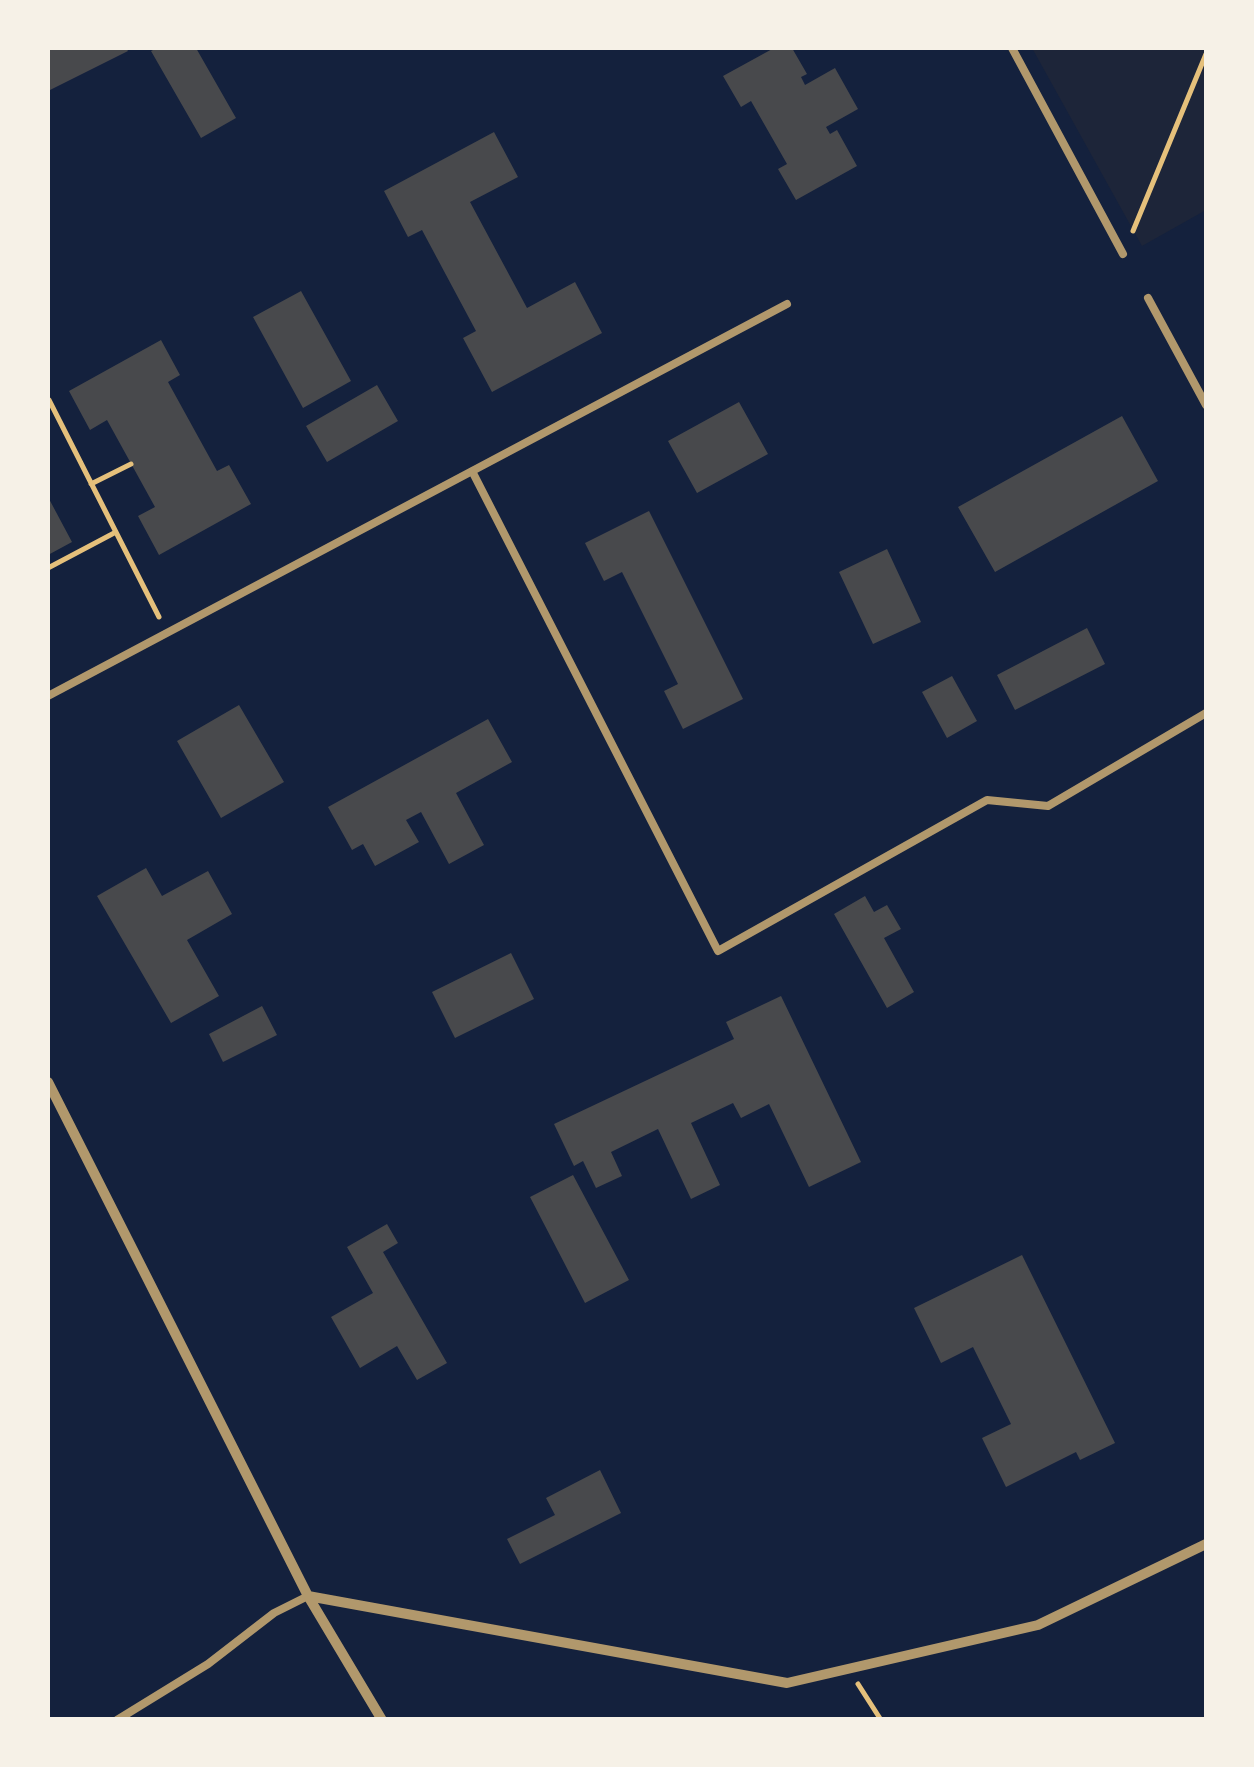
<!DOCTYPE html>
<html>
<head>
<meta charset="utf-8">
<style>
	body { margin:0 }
	#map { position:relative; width:1254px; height:1767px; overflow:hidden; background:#14213d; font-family:"Fira Sans",sans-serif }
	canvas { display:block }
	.frame { position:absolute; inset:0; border:50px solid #f6f1e7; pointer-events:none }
</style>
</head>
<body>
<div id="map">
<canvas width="1254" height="1767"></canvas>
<div class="frame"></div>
</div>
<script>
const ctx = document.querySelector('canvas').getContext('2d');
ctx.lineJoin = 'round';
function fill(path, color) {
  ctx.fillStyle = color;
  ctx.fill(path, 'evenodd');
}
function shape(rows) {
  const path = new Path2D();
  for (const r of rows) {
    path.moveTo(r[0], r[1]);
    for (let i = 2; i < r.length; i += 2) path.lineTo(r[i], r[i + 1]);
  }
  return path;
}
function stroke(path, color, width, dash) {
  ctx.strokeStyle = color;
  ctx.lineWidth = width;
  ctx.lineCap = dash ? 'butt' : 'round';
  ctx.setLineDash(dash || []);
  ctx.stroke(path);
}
fill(shape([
	[1032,48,1206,48,1206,210,1142,246]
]), '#1d2539');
fill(shape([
	[48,48,126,48,128,51,48,91],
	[157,48,196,48,236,118,201,138,151,51],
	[774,48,792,48,807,74,801,77,805,85,835,68,858,109,826,127,830,134,837,130,857,166,796,200,778,169,787,164,751,101,741,107,723,76],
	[494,132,518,177,470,202,527,308,575,282,602,333,492,392,463,338,476,331,422,230,408,237,384,191],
	[301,291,351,381,303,408,253,317],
	[161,340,180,375,168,382,217,471,229,465,251,504,159,555,138,516,155,507,107,420,90,430,69,391],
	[377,385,398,421,327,462,306,426],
	[739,402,768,454,697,493,668,441],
	[1122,416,1158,481,995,572,958,507],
	[48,497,72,542,48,555],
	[649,511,743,699,683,729,664,691,678,684,622,572,604,581,585,543],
	[887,549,921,622,873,644,839,572],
	[1087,628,1105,664,1015,710,997,675],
	[952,676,977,721,947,738,922,692],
	[239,705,284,782,221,818,177,741],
	[488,719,512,762,456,793,484,845,449,864,421,812,406,820,419,842,375,866,363,844,352,850,328,807],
	[146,868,162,896,208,871,232,914,187,940,219,996,171,1023,97,896],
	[865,896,874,912,887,905,901,929,884,938,914,992,887,1008,834,914],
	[511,953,534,999,455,1038,432,992],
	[781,996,861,1162,809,1187,769,1104,741,1118,733,1103,691,1123,720,1185,691,1199,658,1129,611,1152,622,1176,596,1188,583,1161,574,1166,554,1124,734,1039,726,1022],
	[262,1006,277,1035,223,1062,209,1034],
	[573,1175,629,1280,585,1303,530,1197],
	[387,1224,398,1243,383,1252,447,1363,417,1380,397,1346,360,1368,331,1317,373,1293,347,1247],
	[1022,1255,1115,1443,1080,1460,1076,1452,1006,1487,982,1438,1011,1424,973,1347,941,1363,914,1308],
	[600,1470,621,1513,520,1564,507,1539,555,1515,546,1498]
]), '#48494c');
stroke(shape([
	[1133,231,1206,54],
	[49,400,159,617],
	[91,484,131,464],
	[48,568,116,532],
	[858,1684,881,1720]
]), '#e5c07b', 5);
stroke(shape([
	[1012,48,1123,254],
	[1148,298,1206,405],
	[472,471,718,951,987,800,1048,806,1206,713],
	[48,696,787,304],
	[117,1720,208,1664,274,1613,308,1596]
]), '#b1986c', 8);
stroke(shape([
	[48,1082,308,1596,382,1720],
	[308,1596,787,1683,1038,1625,1206,1544]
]), '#b1986c', 10);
</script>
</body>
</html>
